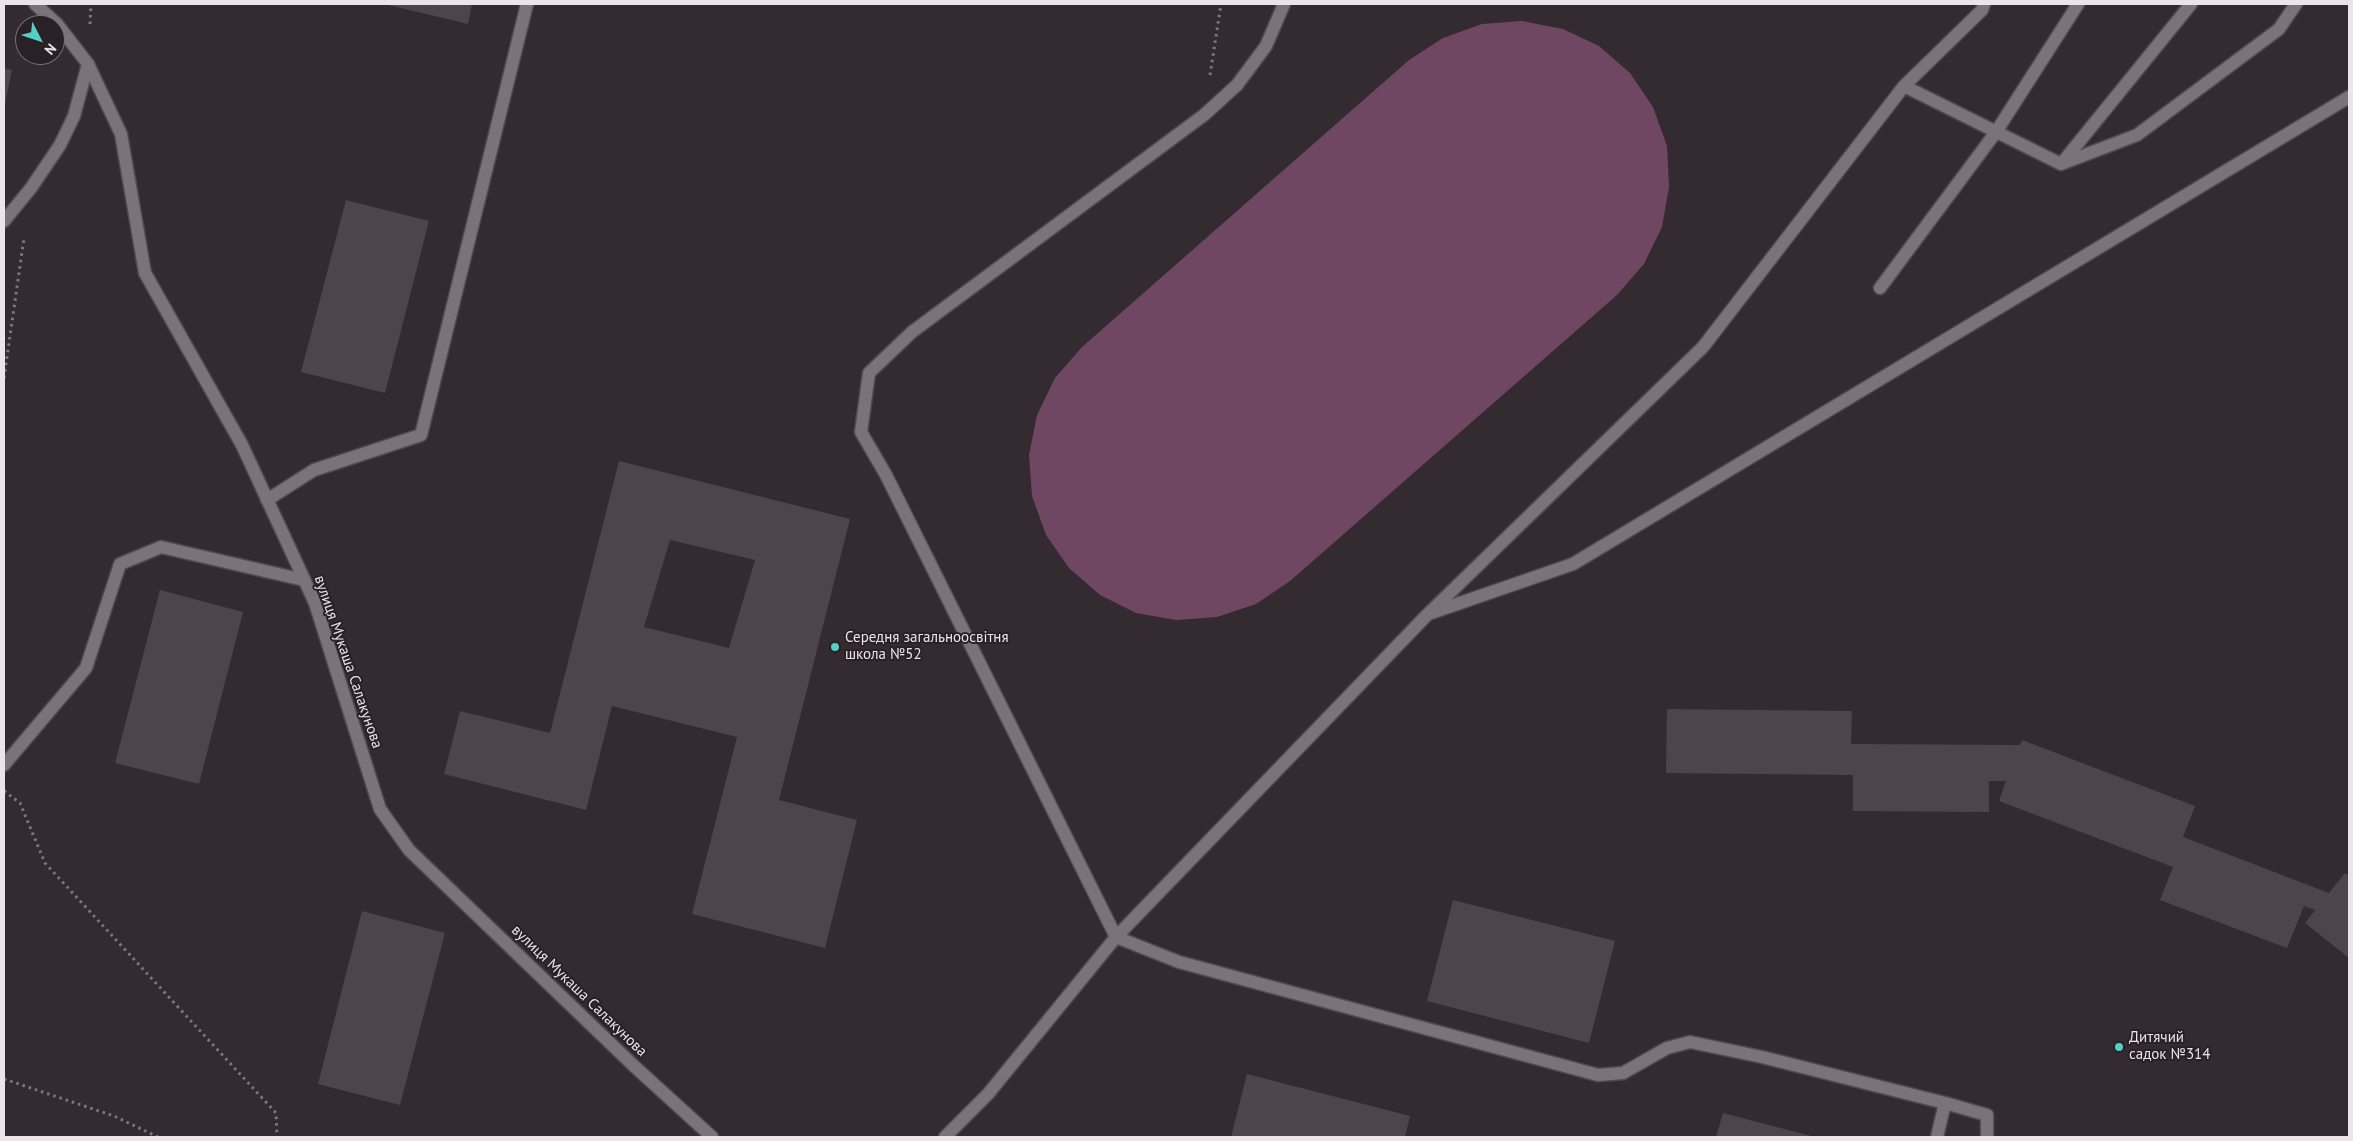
<!DOCTYPE html>
<html>
<head>
<meta charset="utf-8">
<style>
	body { margin:0 }
	#map { position:relative; width:2353px; height:1141px; overflow:hidden; background:#332b30; font-family:"PT Sans",sans-serif }
	canvas { display:block }
	.frame { position:absolute; inset:0; border:5px solid #eae5e8; pointer-events:none }
	.north { position:absolute; left:15px; top:15px; width:50px; height:50px; box-sizing:border-box; background:#292126; border:1px solid #766f74; border-radius:50%; rotate:131deg; font-size:14px; font-weight:700; line-height:20px; text-align:center; color:#eae5e8 }
	.north::after { content:''; display:block; margin:auto; width:18px; height:22px; background:#55cec4; clip-path:polygon(50% 0,100% 100%,50% 72%,0 100%) }
</style>
</head>
<body>
<div id="map">
<canvas width="2353" height="1141"></canvas>
<div class="frame"></div>
<div class="north">N</div>
</div>
<script>
const ctx = document.querySelector('canvas').getContext('2d');
ctx.lineJoin = 'round';
function fill(path, color) {
  ctx.fillStyle = color;
  ctx.fill(path, 'evenodd');
}
function shape(rows) {
  const path = new Path2D();
  for (const r of rows) {
    path.moveTo(r[0], r[1]);
    for (let i = 2; i < r.length; i += 2) path.lineTo(r[i], r[i + 1]);
  }
  return path;
}
function stroke(path, color, width, dash) {
  ctx.strokeStyle = color;
  ctx.lineWidth = width;
  ctx.lineCap = dash ? 'butt' : 'round';
  ctx.setLineDash(dash || []);
  ctx.stroke(path);
}
function write(font, color, halo, rows, align = 'center') {
  ctx.font = font + ' "PT Sans",sans-serif';
  ctx.lineWidth = 4;
  ctx.setLineDash([]);
  ctx.textBaseline = 'middle';
  ctx.strokeStyle = halo;
  ctx.fillStyle = color;
  for (const [text, x, y, turn = 0] of rows) {
    ctx.save();
    ctx.translate(x, y);
    ctx.rotate((+turn || 0) * Math.PI / 180);
    ctx.textAlign = isNaN(turn) ? turn : align;
    if (halo) ctx.strokeText(text, 0, 0);
    ctx.fillText(text, 0, 0);
    ctx.restore();
  }
}
fill(shape([
	[1522,21,1563,29,1599,46,1630,73,1653,107,1667,146,1669,187,1662,227,1644,264,1617,295,1290,581,1256,604,1217,617,1176,620,1136,613,1100,595,1069,568,1046,535,1032,496,1029,455,1037,415,1055,378,1082,347,1409,60,1443,38,1482,24]
]), '#6f4763');
fill(shape([
	[384,4,472,4,468,24],
	[4,68,12,70,5,104,4,104],
	[346,200,429,221,385,393,301,372],
	[619,461,850,519,779,800,857,820,825,948,692,914,737,737,612,706,586,810,444,774,460,711,550,733],
	[670,540,755,560,729,648,644,627],
	[160,590,243,612,199,784,115,763],
	[1667,709,1852,711,1851,744,2020,745,2022,740,2195,806,2183,837,2329,893,2345,873,2349,876,2349,958,2305,923,2315,910,2304,906,2287,948,2160,900,2173,867,1999,801,2006,781,1989,781,1989,812,1853,811,1853,775,1666,773],
	[1453,900,1615,941,1589,1043,1427,1001],
	[362,911,445,933,400,1105,318,1084],
	[1247,1074,1410,1116,1405,1137,1231,1137],
	[1723,1113,1815,1137,1716,1137]
]), '#4d454a');
const lane = shape([
	[1284,4,1266,46,1237,85,1204,115,912,332,869,373,861,432,886,475,1116,937,1427,615,1703,347,1904,86,1982,10,1984,4],
	[1904,86,2061,164,2137,135,2279,29,2296,4],
	[2062,163,2191,4],
	[4,221,31,188,60,145,74,116,88,64],
	[1880,288,1996,132,2078,4],
	[267,500,314,470,421,435,527,4],
	[1431,613,1573,564,2349,97],
	[4,765,86,668,120,564,161,547,304,580],
	[1945,1103,1987,1115,1987,1137],
	[945,1137,988,1094,1116,937,1179,962,1598,1075,1623,1073,1667,1048,1690,1042,1762,1057,1945,1103,1937,1137]
]);
const street = shape([
	[35,4,57,24,88,64,121,134,145,273,242,445,315,603,380,809,409,850,634,1066,712,1137]
]);
stroke(lane, '#504a4e', 15);
stroke(street, '#504a4e', 15);
stroke(shape([
	[90,24,91,4],
	[1210,75,1221,4],
	[4,378,24,238],
	[4,791,20,803,45,863,276,1113,277,1137],
	[4,1079,114,1116,158,1137]
]), '#7e777c', 3, [2.5, 4]);
stroke(lane, '#7b7378', 12);
stroke(street, '#7b7378', 12);
for (const [x, y, r, color] of [
	[835,647,5,"#55cec4"],
	[2119,1047,5,"#55cec4"]
]) {
  const dot = new Path2D();
  dot.arc(x, y, r, 0, 2 * Math.PI);
  ctx.fillStyle = color;
  ctx.fill(dot);
  stroke(dot, '#292126', 2);
}
write('15px', '#eae5e8', '#292126', [
	["Середня загальноосвітня",845,638],
	["школа №52",845,655],
	["Дитячий",2129,1038],
	["садок №314",2129,1055]
], 'left');
write('15px', '#eae5e8', '#292126', [
	["вулиця Мукаша Салакунова",348,662,71],
	["вулиця Мукаша Салакунова",579,991,44]
]);
</script>
</body>
</html>
